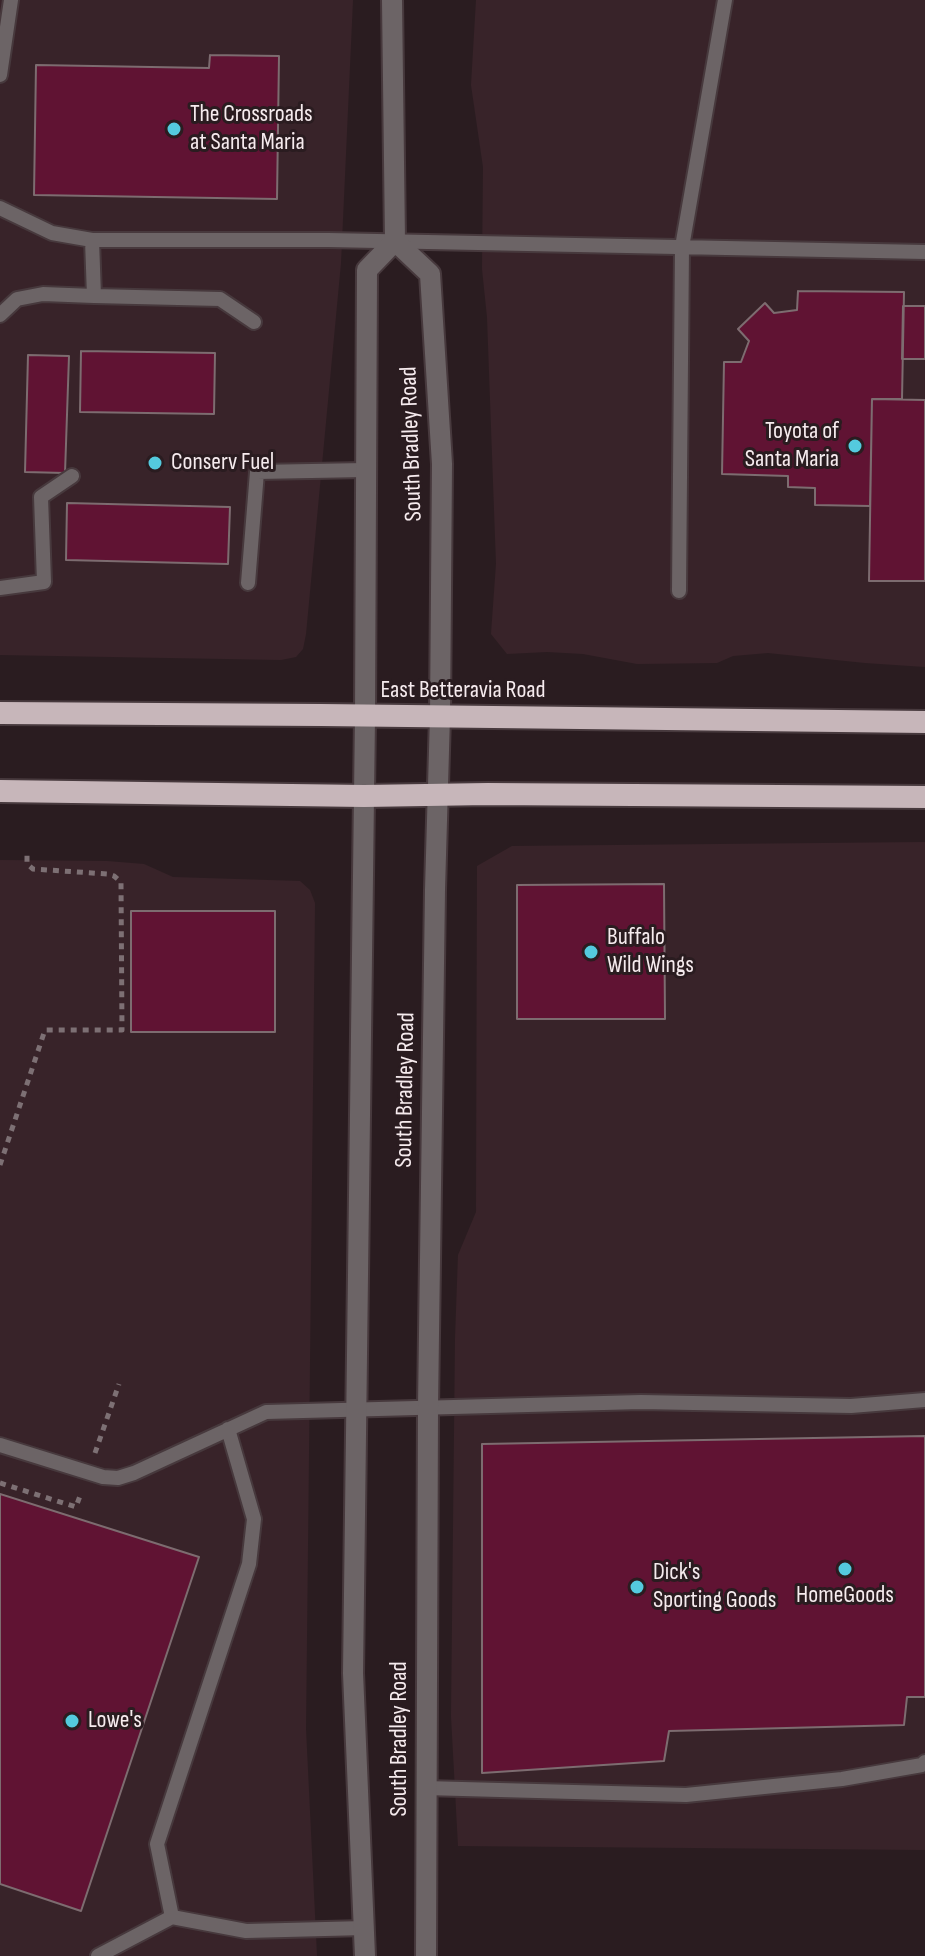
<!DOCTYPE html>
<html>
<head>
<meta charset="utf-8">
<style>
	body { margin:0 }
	canvas { display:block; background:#2a1c20 }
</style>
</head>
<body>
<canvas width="925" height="1956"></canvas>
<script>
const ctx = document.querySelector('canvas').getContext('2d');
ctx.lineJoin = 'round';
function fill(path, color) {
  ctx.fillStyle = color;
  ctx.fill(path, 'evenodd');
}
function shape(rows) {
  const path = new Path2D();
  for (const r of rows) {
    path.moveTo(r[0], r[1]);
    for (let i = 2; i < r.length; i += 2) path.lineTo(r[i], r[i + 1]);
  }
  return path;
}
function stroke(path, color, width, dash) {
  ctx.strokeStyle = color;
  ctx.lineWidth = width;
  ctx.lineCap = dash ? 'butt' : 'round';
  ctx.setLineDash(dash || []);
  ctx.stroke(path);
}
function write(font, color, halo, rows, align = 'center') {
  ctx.font = font + ' "Sofia Sans Condensed",sans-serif';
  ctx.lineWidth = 6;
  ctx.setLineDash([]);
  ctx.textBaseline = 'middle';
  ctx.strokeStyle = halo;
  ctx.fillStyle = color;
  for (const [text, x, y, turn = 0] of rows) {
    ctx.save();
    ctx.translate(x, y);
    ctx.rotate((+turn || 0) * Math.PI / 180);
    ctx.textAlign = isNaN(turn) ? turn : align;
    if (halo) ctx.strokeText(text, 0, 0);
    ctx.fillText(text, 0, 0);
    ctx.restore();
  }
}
fill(shape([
	[0,0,353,0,341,263,306,634,303,649,296,657,281,660,0,655],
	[476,0,925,0,925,667,865,663,768,653,733,656,717,663,637,664,583,654,547,652,507,654,491,634,496,564,487,317,482,269,483,167,471,85],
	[925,842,925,1850,458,1846,451,1716,455,1339,458,1255,476,1212,477,866,512,846],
	[0,860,107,861,144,864,173,877,300,881,310,890,315,903,306,1729,317,1956,0,1956]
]), '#382329');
const building = shape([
	[210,55,279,56,277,199,34,195,36,65,209,68,210,55],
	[798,291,904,292,902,399,872,399,870,506,815,505,815,488,788,487,788,476,722,474,724,362,741,362,749,341,738,329,765,303,774,313,797,310,798,291],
	[903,306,925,306,925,359,902,359,903,306],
	[81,351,215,353,214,414,80,412,81,351],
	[28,355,69,356,65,473,25,472,28,355],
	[872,399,925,400,925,581,869,581,872,399],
	[67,503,230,507,228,564,66,560,67,503],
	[664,884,665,1019,517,1019,517,885,664,884],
	[131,911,275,911,275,1032,131,1032,131,911],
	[925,1436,925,1697,907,1697,904,1725,669,1731,664,1761,482,1773,482,1444,925,1436],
	[0,1494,199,1557,81,1911,0,1884,0,1494]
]);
fill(building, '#601333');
stroke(building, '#7d6c70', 2);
const service = shape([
	[0,75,11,0],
	[0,208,52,233,92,240,328,240,925,252],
	[92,240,94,296,220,299,254,322],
	[0,315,17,299,43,294,94,296],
	[248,583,257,472,365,470],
	[0,588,44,582,41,497,72,476],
	[679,591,682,247,725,0],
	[0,1445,103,1477,118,1478,134,1473,266,1412,641,1402,851,1406,925,1400],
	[425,1788,686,1795,842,1779,922,1765,925,1762],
	[172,1917,157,1844,249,1564,254,1519,228,1429],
	[98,1956,172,1917,246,1931,365,1928]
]);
const tertiary = shape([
	[395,241,430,274,442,464,440,716,435,890,428,1408,426,1956],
	[365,1956,353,1673,365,716,367,270,395,241,392,0]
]);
const trunk = shape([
	[0,713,321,715,925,722],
	[0,791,364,796,488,794,925,797]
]);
stroke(service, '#47393d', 18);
stroke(tertiary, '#47393d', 24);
stroke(trunk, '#47393d', 26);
stroke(shape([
	[0,1165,45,1030,122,1030,121,882,114,876,107,874,33,869,27,864,27,855],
	[95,1453,119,1384],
	[0,1483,76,1507,81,1493]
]), '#7d7074', 5, [6, 6]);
stroke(service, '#6c6466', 14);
stroke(tertiary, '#6c6466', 20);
stroke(trunk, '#c7b6ba', 22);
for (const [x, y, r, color] of [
	[174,129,8,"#54cade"],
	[855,446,8,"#54cade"],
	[155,463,8,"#54cade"],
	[591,952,8,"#54cade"],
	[845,1569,8,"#54cade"],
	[637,1587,8,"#54cade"],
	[72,1721,8,"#54cade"]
]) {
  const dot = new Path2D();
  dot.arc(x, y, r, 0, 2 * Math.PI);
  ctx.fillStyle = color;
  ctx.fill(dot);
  stroke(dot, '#2a1c20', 3);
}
write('24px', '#f6ebee', '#2a1c20', [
	["The Crossroads",190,115],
	["at Santa Maria",190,143],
	["Toyota of",839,432,"right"],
	["Santa Maria",839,460,"right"],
	["Conserv Fuel",171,463],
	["Buffalo",607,938],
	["Wild Wings",607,966],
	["Dick's",653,1573],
	["Sporting Goods",653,1601],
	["HomeGoods",845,1596,"center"],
	["Lowe's",88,1721]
], 'left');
write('24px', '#f6ebee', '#2a1c20', [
	["South Bradley Road",412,444,-92],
	["East Betteravia Road",463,691],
	["South Bradley Road",406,1090,-89],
	["South Bradley Road",400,1739,-90]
]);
</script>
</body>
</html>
